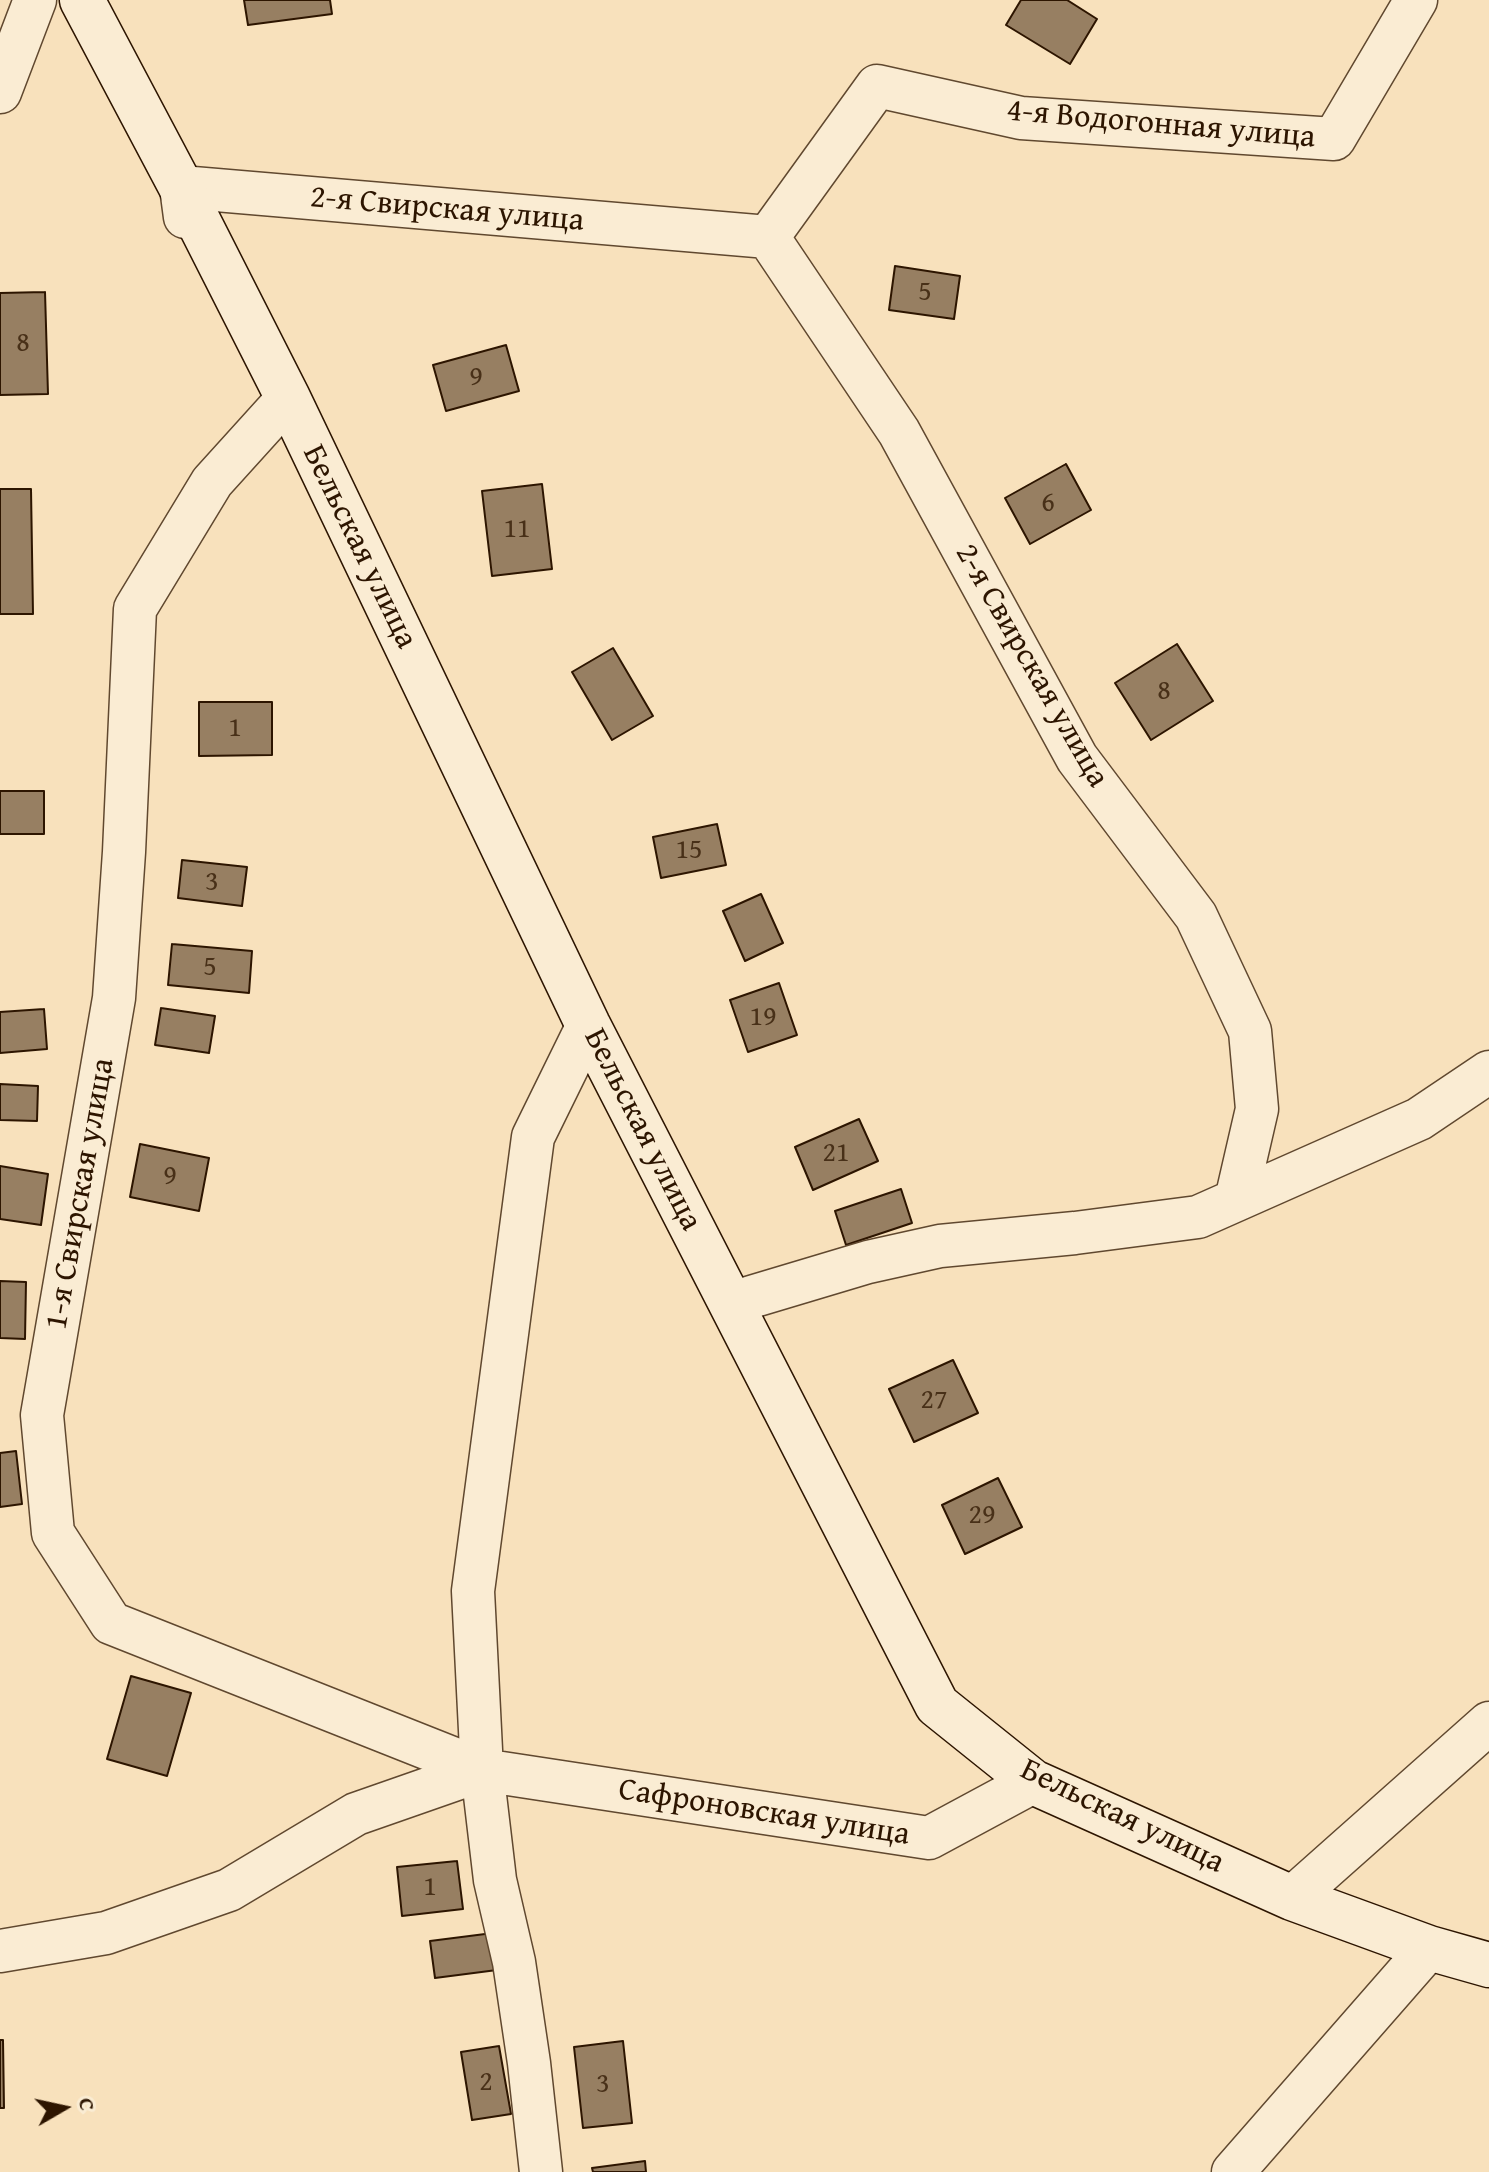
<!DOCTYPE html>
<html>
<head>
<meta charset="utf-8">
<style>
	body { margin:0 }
	#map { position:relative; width:1489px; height:2172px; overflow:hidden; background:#f8e1bc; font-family:"Gentium Book Plus",serif }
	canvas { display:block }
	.north { position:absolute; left:24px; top:2068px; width:80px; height:80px; -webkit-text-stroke:6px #faecd3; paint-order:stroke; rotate:81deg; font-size:22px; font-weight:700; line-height:32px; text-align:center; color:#2d1500 }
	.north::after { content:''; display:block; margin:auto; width:28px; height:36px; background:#2d1500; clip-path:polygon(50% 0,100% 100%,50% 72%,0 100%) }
</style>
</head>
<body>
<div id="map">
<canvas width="1489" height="2172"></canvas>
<div class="north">С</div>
</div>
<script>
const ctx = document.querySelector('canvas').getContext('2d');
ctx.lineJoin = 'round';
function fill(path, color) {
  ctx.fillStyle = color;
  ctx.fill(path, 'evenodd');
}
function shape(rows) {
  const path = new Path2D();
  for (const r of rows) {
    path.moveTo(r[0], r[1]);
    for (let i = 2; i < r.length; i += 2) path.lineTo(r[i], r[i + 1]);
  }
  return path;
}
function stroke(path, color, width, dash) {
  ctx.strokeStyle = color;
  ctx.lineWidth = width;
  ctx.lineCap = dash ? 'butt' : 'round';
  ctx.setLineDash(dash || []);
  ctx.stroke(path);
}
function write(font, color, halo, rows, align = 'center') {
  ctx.font = font + ' "Gentium Book Plus",serif';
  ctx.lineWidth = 6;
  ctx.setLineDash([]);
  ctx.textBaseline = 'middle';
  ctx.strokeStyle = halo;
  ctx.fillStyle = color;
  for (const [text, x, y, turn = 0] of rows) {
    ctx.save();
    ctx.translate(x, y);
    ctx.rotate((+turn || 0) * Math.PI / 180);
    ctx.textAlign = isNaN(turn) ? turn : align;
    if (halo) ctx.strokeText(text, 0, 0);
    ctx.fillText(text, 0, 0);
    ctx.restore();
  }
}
const building = shape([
	[244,0,330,0,332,14,248,25,244,0],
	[1021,0,1067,0,1097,19,1070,64,1006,25,1021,0],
	[895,266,960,276,954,319,889,310,895,266],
	[45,292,48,394,0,395,0,293,45,292],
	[506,345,519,391,446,411,433,365,506,345],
	[1066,464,1091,510,1030,544,1005,498,1066,464],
	[542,484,552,569,492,576,482,491,542,484],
	[0,489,31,489,33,614,0,614,0,489],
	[1177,644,1213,701,1151,740,1115,683,1177,644],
	[613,648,653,716,612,740,572,672,613,648],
	[199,702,272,702,272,755,199,756,199,702],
	[0,791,44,791,44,834,0,834,0,791],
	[717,824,726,865,661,878,653,837,717,824],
	[182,860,247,867,242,906,178,898,182,860],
	[761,894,783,943,745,961,723,911,761,894],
	[172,944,252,951,249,993,168,985,172,944],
	[779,983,797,1035,748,1052,730,1000,779,983],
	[161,1008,215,1016,209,1053,155,1045,161,1008],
	[44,1009,47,1049,0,1053,0,1012,44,1009],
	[0,1084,38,1086,37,1121,0,1120,0,1084],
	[859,1119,878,1161,813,1190,795,1147,859,1119],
	[140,1144,209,1158,199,1211,130,1197,140,1144],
	[0,1166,48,1174,41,1225,0,1219,0,1166],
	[901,1189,912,1223,846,1245,835,1211,901,1189],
	[0,1281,26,1282,25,1339,0,1338,0,1281],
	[953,1360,978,1413,914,1442,889,1389,953,1360],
	[16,1451,22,1504,0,1507,0,1453,16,1451],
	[998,1478,1022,1527,965,1554,942,1505,998,1478],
	[131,1676,191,1693,167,1776,107,1759,131,1676],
	[457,1861,463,1909,402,1916,397,1867,457,1861],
	[493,1933,497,1970,435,1978,430,1941,493,1933],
	[0,2040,3,2040,4,2108,0,2108,0,2040],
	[623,2041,632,2123,583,2128,574,2047,623,2041],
	[499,2046,511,2114,472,2120,461,2052,499,2046],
	[645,2161,646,2172,593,2172,592,2168,645,2161]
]);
fill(building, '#977f62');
stroke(building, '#2d1500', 2);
const street = shape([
	[0,92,35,0],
	[185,217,181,187,768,237,899,432,1077,758,1196,916,1250,1031,1257,1109,1236,1200],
	[768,237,877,86,1021,118,1334,139,1416,0],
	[288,398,212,482,135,609,124,852,114,998,42,1415,53,1533,111,1623,482,1770],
	[731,1303,868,1262,940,1246,1075,1233,1198,1217,1419,1119,1489,1072],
	[1292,1898,1489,1723],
	[0,1951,106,1933,229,1890,356,1814,482,1770,929,1838,1033,1782],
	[541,2172,529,2063,514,1962,495,1880,482,1770,473,1591,533,1137,588,1025],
	[1233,2172,1429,1948]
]);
const secondary = shape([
	[82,0,181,187,288,398,588,1025,937,1705,1033,1782,1292,1898,1429,1948,1489,1965]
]);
stroke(street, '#60482f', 45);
stroke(secondary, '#2d1500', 47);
stroke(street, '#faecd3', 42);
stroke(secondary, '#faecd3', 44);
write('28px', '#483018', null, [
	["5",925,293],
	["8",23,344],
	["9",476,378],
	["6",1048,504],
	["11",517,530],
	["8",1164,692],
	["1",235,729],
	["15",689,851],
	["3",212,883],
	["5",210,968],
	["19",763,1018],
	["21",836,1154],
	["9",170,1177],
	["27",934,1401],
	["29",982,1516],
	["1",430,1888],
	["2",486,2083],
	["3",603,2085]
]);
write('32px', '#2d1500', '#faecd3', [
	["4-я Водогонная улица",1161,125,5],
	["2-я Свирская улица",447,210,5],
	["Бельская улица",359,547,64],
	["2-я Свирская улица",1031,666,60],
	["Бельская улица",642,1130,63],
	["1-я Свирская улица",81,1194,-80],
	["Сафроновская улица",764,1813,9],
	["Бельская улица",1122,1817,26]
]);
</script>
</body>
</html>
